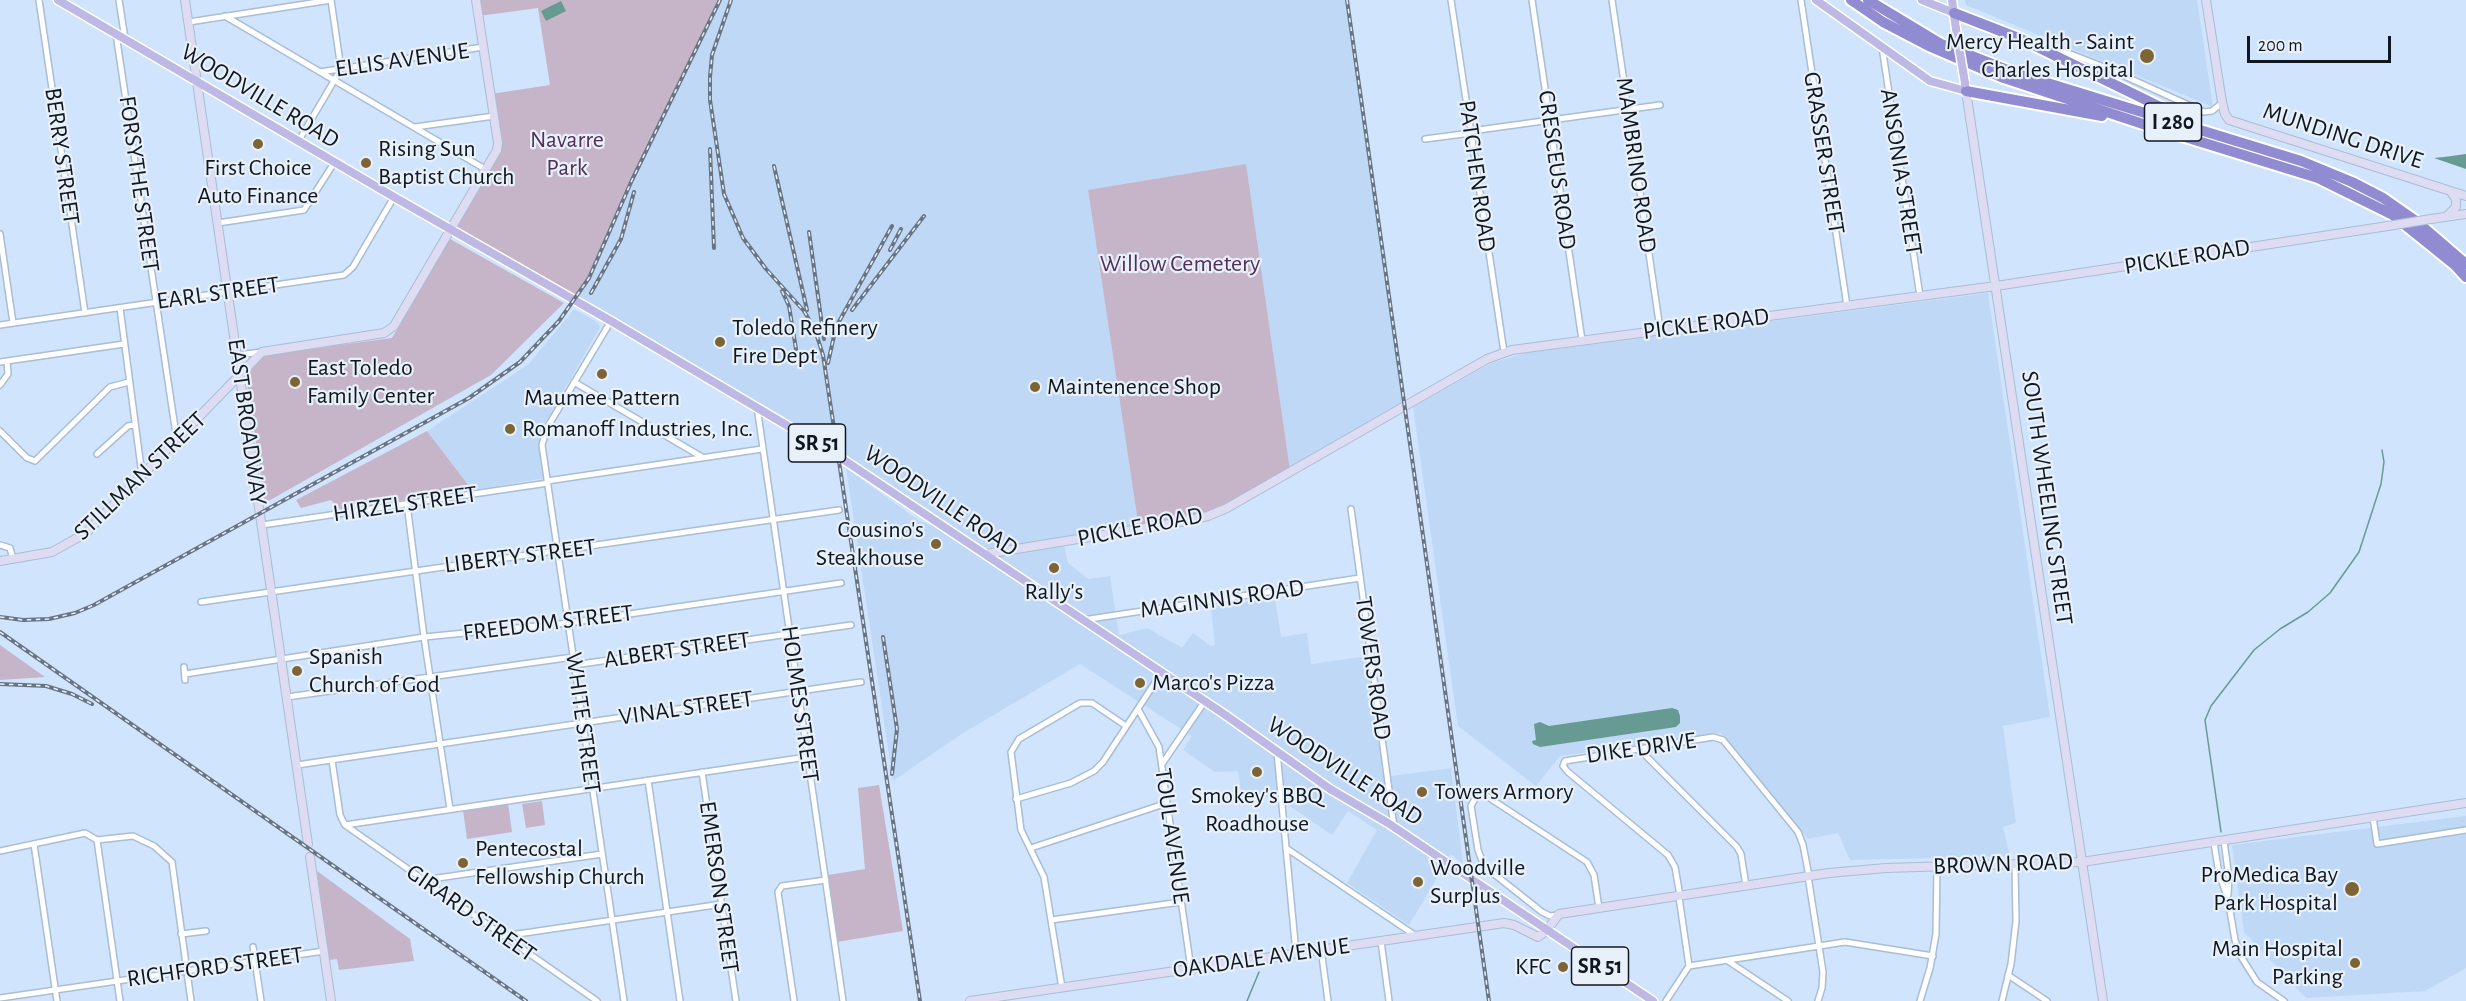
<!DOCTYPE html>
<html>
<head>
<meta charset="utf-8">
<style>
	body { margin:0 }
	#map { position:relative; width:2466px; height:1001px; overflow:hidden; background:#d0e4fd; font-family:"Alegreya Sans",sans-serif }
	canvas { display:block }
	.scale { position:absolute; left:2247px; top:36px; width:144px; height:27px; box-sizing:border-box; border:3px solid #10171f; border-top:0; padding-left:8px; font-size:18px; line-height:21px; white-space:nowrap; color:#10171f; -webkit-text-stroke:4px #e8f0fa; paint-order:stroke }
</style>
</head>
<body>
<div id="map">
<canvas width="2466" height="1001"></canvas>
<div class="scale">200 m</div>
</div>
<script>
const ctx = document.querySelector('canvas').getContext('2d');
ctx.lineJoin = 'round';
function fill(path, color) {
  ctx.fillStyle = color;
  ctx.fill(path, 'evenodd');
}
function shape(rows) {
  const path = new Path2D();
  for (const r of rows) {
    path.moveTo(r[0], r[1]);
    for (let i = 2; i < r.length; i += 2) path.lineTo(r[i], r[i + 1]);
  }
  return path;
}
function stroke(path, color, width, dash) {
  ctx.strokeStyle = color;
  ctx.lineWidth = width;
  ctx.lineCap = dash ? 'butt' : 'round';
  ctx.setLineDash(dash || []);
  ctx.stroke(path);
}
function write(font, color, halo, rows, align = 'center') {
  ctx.font = font + ' "Alegreya Sans",sans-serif';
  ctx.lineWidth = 4.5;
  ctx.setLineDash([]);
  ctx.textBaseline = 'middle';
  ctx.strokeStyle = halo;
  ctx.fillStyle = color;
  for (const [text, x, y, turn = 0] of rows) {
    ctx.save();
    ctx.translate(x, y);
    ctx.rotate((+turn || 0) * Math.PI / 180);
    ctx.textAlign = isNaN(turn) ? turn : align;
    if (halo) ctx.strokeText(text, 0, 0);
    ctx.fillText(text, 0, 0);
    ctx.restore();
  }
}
fill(shape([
	[719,0,1347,0,1404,405,1290,471,1088,190,1139,529,995,553,1001,556,1064,546,1068,563,1088,579,1110,576,1119,635,1147,628,1182,648,1193,633,1211,646,1215,645,1211,607,1275,598,1281,637,1307,633,1311,664,1368,656,1384,777,1451,768,1463,864,1451,854,1409,925,1347,883,1377,830,1348,811,1332,835,1275,796,1242,799,1238,771,1215,772,1183,750,1192,736,1080,664,963,733,893,781,846,468,918,520,961,538,839,457,575,300,593,269,632,180],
	[1965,0,2197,0,2213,107,1966,5],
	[1988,293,2050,717,2003,726,2016,823,2003,827,2010,856,1850,860,1838,833,1808,839,1721,733,1560,756,1536,786,1458,726,1413,407,1491,363,1527,353],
	[574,309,597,322,600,327,543,427,539,442,545,478,472,490,427,431,529,364],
	[2466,816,2466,968,2425,991,2306,998,2244,932,2232,845]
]), '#bfd8f6');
fill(shape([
	[476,0,719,0,632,180,593,269,575,300,451,229,497,150,491,94,550,85,538,8,479,16],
	[1246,164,1290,471,1227,508,1139,529,1088,190],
	[450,239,564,303,491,375,265,503,246,377,264,355,392,338],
	[427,431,472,490,341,510,331,500,301,508,296,500],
	[0,645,45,677,0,680],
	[879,785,903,931,837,942,828,875,865,869,858,788],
	[542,801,545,825,526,828,522,804],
	[508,803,512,832,467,839,463,810],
	[317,871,410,939,414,961,339,970,337,959,329,960]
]), '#c6b5c9');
fill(shape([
	[561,1,566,11,546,21,541,11],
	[2466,154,2466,169,2434,158,2444,157],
	[1672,708,1678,710,1680,716,1680,723,1676,727,1540,747,1533,744,1532,741,1536,740,1534,724,1540,722,1549,726]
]), '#679a93');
stroke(shape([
	[2221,832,2205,720,2211,706,2254,650,2280,629,2308,612,2330,593,2359,552,2381,484,2384,462,2382,450],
	[1247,1001,1259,972]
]), '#679a93', 1.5);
const street = shape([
	[39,0,85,313],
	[119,0,125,39],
	[1451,0,1504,352],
	[1532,0,1582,340],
	[1612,0,1660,329],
	[1801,0,1847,306],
	[225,16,485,169],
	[189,22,331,0],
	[116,34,177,441],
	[1882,47,1920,296],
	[2063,51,2109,69,2204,112,2212,111,2222,103],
	[320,72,483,47],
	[415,127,494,116],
	[1471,131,1660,105],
	[1425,139,1471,133],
	[298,142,341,69,331,0],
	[218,223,304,210,334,163],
	[0,234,13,323],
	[120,308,142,475],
	[611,321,547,428,542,445,624,1001],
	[0,325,344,275,353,267,394,197],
	[237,355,262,352],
	[0,362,124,344],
	[574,382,702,457],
	[0,385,8,374,7,361],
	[757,407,843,1001],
	[0,431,27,458,35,461,110,387,129,382],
	[97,454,128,426,135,425],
	[547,481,762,449],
	[407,504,424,637,450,809],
	[1351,509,1394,827],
	[262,525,548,483],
	[0,545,10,548,13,559],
	[201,602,839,510],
	[1083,620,1360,578],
	[574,665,851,625],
	[184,667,185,680],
	[185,674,424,637,568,623,841,583],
	[287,697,573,657],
	[1138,709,1159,747,1191,969],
	[1639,749,1737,847,1741,854,1746,886],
	[1277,752,1296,953],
	[332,760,340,815,345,825,597,1001],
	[1162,764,1205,701],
	[297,765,861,682],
	[702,772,736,1001],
	[648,780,680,1001],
	[1016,799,1071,783,1094,771,1103,762,1162,672],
	[2373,817,2377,844,2466,830],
	[345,825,807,757],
	[97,840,120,1001],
	[2224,841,2229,878,2228,895],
	[2214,843,2219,874,2228,899,2235,940,2240,955,2257,982,2284,1001],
	[34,844,57,1001],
	[1031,848,1167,803],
	[1286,848,1416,936],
	[0,851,85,833,97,840,133,836,154,846,172,862,191,1001],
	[1808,876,1823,972,1822,988,1818,1001],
	[424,880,602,854],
	[1680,896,1675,867,1668,855,1568,772,1563,766,1565,761,1713,737,1723,740,1798,832,1803,845,1809,876],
	[1558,915,1550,916,1542,912,1484,866,1478,850,1471,806,1477,795,1485,795,1587,862,1594,875,1599,908],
	[1051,920,1181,902],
	[181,934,206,931],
	[504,936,722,904],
	[1381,941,1389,1001],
	[253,947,261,1001],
	[1321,949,1328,1001],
	[1728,961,1788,1001],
	[1689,966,1845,942,1933,956],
	[2008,975,2047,1001],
	[1062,988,1044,877,1021,830,1011,752,1019,739,1080,703,1092,703,1126,726],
	[0,998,324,951],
	[794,1001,778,892,782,886,826,880],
	[1666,1001,1689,966,1679,897],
	[1920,1001,1930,968,1936,934,1937,866],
	[2002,1001,2011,964,2016,921,2015,864]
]);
const secondary = shape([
	[185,0,308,844],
	[2206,0,2222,102,2225,114,2229,120,2466,196],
	[1966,91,2103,1001],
	[2447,216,2456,207,2456,199,2451,192],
	[2431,219,2466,214],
	[986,554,1176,523,1208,516,1227,508,1487,359,1512,350,1996,286,2388,226],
	[0,561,52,552,86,533,262,352,384,333,394,326,497,150,498,143,476,0],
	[310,857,331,1001],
	[970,1001,1504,923,1514,925,1538,937,1547,930,1559,914,1829,873,1886,868,2082,862,2466,803]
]);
const primary = shape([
	[58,0,394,197,611,321,835,454,1224,714,1330,789,1388,823,1653,1001],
	[1816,0,1930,81,1966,91,1965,86],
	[1922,0,1954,13],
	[1952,0,1956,29]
]);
const highway = shape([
	[1851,0,1883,22,1931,47,2001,77,2143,124,2318,178,2393,215,2455,265,2466,277],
	[1868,0,1941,44,2015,73,2301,161,2352,182,2383,198,2416,221,2466,264],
	[1954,13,2021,39,2189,121],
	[1966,91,2102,116]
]);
stroke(street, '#a9bdd4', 8);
stroke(secondary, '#a9bdd4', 10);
stroke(primary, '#fff', 11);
stroke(highway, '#fff', 14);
stroke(street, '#fff', 5);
stroke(secondary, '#dedcf2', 8);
stroke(primary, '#bdb9e4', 8);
stroke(highway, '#918bd2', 10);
const rail = shape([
	[731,0,712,55,710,77,710,100,724,194,743,238,766,269,804,311,815,330,823,355,920,1001],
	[1347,0,1489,1001],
	[710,149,714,248],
	[774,166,807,310],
	[809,232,824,339],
	[890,250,901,229],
	[782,291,789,306,796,349],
	[591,293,621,239,634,192],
	[852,310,924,216],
	[828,363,836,327,892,226],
	[0,617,23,620,49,619,75,613,94,605,469,398,520,362,559,321,589,278,632,180,720,0],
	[0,632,526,1001],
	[883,637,897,729,892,774],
	[0,684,46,686,72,694,92,704]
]);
stroke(rail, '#677484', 4);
stroke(rail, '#e8f0fa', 1.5, [4.5]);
const secondaryBridge = shape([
	[2388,226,2431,219]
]);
const primaryBridge = shape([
	[1956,29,1965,83]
]);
stroke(secondaryBridge, '#a9bdd4', 10, []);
stroke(primaryBridge, '#fff', 11, []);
stroke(secondaryBridge, '#dedcf2', 8);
stroke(primaryBridge, '#bdb9e4', 8);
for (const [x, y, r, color] of [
	[2147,56,8,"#7c6435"],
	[258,144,6,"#7c6435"],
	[366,163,6,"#7c6435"],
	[720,342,6,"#7c6435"],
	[602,374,6,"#7c6435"],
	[295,382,6,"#7c6435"],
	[1035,387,6,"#7c6435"],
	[510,429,6,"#7c6435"],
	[936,544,6,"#7c6435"],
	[1054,568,6,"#7c6435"],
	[297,671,6,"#7c6435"],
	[1140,683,6,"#7c6435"],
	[1257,772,6,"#7c6435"],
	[1422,792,6,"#7c6435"],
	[463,863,6,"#7c6435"],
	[1418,882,6,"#7c6435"],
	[2352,889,8,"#7c6435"],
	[2355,963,6,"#7c6435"],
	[1563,967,6,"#7c6435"]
]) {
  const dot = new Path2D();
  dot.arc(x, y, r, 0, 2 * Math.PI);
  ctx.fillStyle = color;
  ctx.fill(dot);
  stroke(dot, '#e8f0fa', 2);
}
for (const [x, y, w] of [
	[2173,122,57],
	[817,443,57],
	[1600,966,57]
]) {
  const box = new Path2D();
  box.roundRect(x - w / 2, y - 19, w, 38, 4.5);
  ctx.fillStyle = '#e8f0fa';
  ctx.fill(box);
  stroke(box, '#10171f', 1.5);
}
write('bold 22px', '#10171f', null, [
	["I 280",2173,122],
	["SR 51",817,443],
	["SR 51",1600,966]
]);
write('24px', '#10171f', '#e8f0fa', [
	["Mercy Health - Saint",2134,42,"right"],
	["Charles Hospital",2134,70,"right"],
	["Rising Sun",378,149],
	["Baptist Church",378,177],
	["First Choice",258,168,"center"],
	["Auto Finance",258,196,"center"],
	["Toledo Refinery",732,328],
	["Fire Dept",732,356],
	["East Toledo",307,368],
	["Family Center",307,396],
	["Maintenence Shop",1047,387],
	["Maumee Pattern",602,398,"center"],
	["Romanoff Industries, Inc.",522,429],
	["Cousino's",924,530,"right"],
	["Steakhouse",924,558,"right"],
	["Rally's",1054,592,"center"],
	["Spanish",309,657],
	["Church of God",309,685],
	["Marco's Pizza",1152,683],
	["Towers Armory",1434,792],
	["Smokey's BBQ",1257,796,"center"],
	["Roadhouse",1257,824,"center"],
	["Pentecostal",475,849],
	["Fellowship Church",475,877],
	["Woodville",1430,868],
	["Surplus",1430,896],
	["ProMedica Bay",2338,875,"right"],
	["Park Hospital",2338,903,"right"],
	["Main Hospital",2343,949,"right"],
	["Parking",2343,977,"right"],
	["KFC",1551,967,"right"]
], 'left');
write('24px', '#10171f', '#e8f0fa', [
	["ELLIS AVENUE",402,60,-8],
	["WOODVILLE ROAD",260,96,31],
	["MUNDING DRIVE",2343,136,18],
	["GRASSER STREET",1824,153,81],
	["BERRY STREET",62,156,82],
	["MAMBRINO ROAD",1636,165,82],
	["CRESCEUS ROAD",1557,170,82],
	["ANSONIA STREET",1901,172,81],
	["PATCHEN ROAD",1477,176,82],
	["FORSYTHE STREET",139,184,82],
	["PICKLE ROAD",2187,257,-9],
	["EARL STREET",218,293,-8],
	["PICKLE ROAD",1706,324,-7],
	["EAST BROADWAY",247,422,82],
	["STILLMAN STREET",140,476,-44],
	["SOUTH WHEELING STREET",2047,498,82],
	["WOODVILLE ROAD",941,501,34],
	["HIRZEL STREET",405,504,-8],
	["PICKLE ROAD",1140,527,-11],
	["LIBERTY STREET",520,556,-7],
	["MAGINNIS ROAD",1222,599,-8],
	["FREEDOM STREET",548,623,-7],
	["ALBERT STREET",677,650,-8],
	["TOWERS ROAD",1373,668,82],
	["HOLMES STREET",800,704,82],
	["VINAL STREET",686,708,-8],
	["WHITE STREET",583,723,82],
	["DIKE DRIVE",1641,748,-8],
	["WOODVILLE ROAD",1345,771,33],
	["TOUL AVENUE",1172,836,82],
	["BROWN ROAD",2003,864,-2],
	["EMERSON STREET",719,887,82],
	["GIRARD STREET",471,913,35],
	["OAKDALE AVENUE",1261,958,-8],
	["RICHFORD STREET",215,967,-8]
]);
write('24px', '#532e59', '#e8f0fa', [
	["Navarre",567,140],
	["Park",567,168],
	["Willow Cemetery",1180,264]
]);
</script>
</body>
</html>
